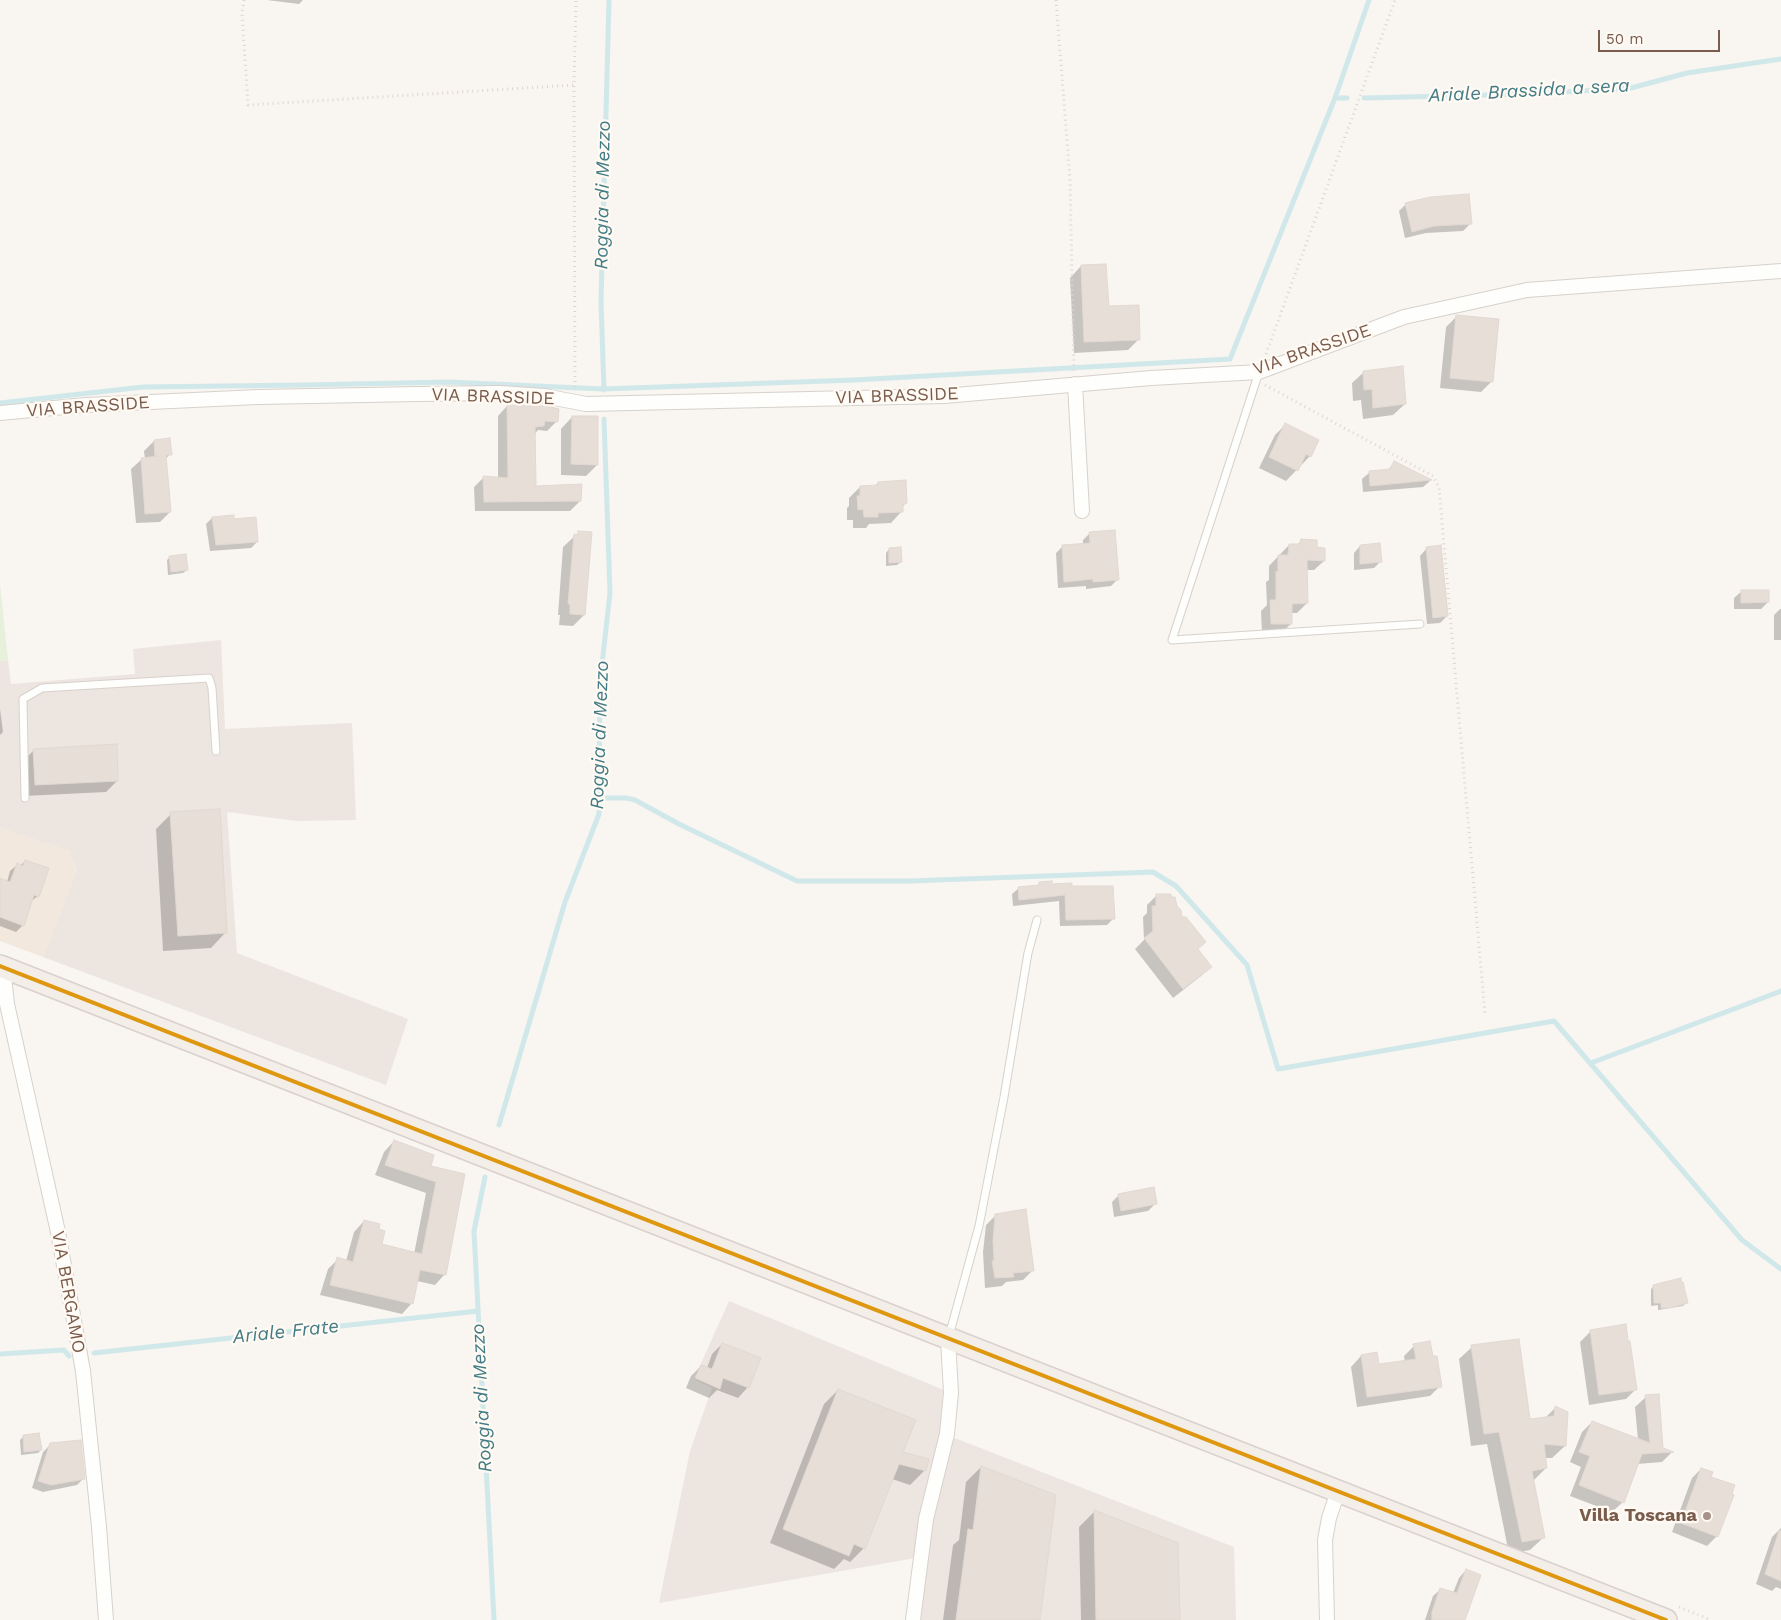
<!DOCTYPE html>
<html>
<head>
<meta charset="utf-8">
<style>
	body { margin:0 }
	#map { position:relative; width:1781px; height:1620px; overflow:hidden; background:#f9f5f0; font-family:"Work Sans",sans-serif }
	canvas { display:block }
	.scale { position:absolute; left:1598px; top:30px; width:122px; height:22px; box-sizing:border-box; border:2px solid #7a5c4d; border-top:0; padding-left:6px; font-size:15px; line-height:18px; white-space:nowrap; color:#7a5c4d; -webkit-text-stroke:4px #fffaf3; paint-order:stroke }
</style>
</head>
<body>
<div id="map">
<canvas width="1781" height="1620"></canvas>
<div class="scale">50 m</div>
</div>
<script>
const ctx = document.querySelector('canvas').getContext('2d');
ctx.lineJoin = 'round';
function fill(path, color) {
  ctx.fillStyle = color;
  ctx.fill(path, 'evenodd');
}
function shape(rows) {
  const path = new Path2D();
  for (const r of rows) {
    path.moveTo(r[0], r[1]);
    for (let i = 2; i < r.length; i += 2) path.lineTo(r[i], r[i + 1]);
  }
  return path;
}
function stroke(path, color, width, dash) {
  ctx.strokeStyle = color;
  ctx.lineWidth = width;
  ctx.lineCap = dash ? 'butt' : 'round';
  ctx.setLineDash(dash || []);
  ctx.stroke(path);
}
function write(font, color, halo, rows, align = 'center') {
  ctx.font = font + ' "Work Sans",sans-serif';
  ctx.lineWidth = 4.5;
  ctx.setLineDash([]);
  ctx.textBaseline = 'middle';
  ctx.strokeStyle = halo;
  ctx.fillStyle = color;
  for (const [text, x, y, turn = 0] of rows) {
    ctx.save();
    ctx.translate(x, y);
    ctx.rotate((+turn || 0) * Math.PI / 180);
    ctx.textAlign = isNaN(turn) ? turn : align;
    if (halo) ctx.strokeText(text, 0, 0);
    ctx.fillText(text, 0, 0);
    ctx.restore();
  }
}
fill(shape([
	[0,828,69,851,77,872,43,957,0,941]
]), '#f2e8de');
fill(shape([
	[221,640,225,729,352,723,356,820,297,821,227,812,237,953,408,1019,386,1085,43,957,77,871,69,851,0,828,0,661,8,660,11,684,135,674,133,649],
	[729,1301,951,1393,947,1435,1234,1547,1236,1620,913,1620,921,1557,659,1603,690,1451,712,1388,694,1379]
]), '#ede5e0');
fill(shape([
	[0,584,8,660,0,661]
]), '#e7f0db');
fill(shape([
	[267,0,303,0,299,4],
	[1406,204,1470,224,1463,231,1426,233,1405,238,1399,211],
	[1081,266,1107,307,1139,339,1128,350,1074,353,1070,278],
	[1457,316,1492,381,1481,392,1440,388,1446,327],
	[1364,372,1405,404,1393,415,1363,419,1361,400,1353,401,1352,383],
	[507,406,557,421,547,431,538,430,534,435,535,487,580,501,570,511,475,511,474,487,484,477,498,478,498,416],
	[572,417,597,465,586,476,561,475,561,429],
	[1286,424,1310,456,1286,481,1259,468,1275,435],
	[154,441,170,454,165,460,170,512,160,522,136,523,131,469,142,459,145,459,144,451],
	[1394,463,1430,481,1423,487,1363,492,1362,479,1370,472,1387,471],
	[878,483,906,503,902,507,902,511,891,523,869,524,866,528,853,528,853,520,847,520,847,508,849,506,849,498,860,487,874,487],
	[212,518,233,520,257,542,251,548,210,551,206,524],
	[579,532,584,615,573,626,559,625,560,615,558,615,563,547],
	[1090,533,1117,580,1111,586,1086,589,1086,586,1058,588,1056,553,1063,546,1083,545,1083,540],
	[1301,541,1316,549,1324,561,1314,570,1306,570,1307,603,1297,613,1291,613,1291,624,1281,633,1262,634,1261,611,1267,605,1266,582,1269,580,1269,566,1289,545,1296,546],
	[1360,546,1380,562,1374,568,1354,570,1354,553],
	[1427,548,1447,616,1440,623,1427,624,1420,556],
	[889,549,901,562,897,565,886,566,886,553],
	[170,557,187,570,183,573,168,575,167,560],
	[1742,591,1768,602,1761,609,1734,609,1734,598],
	[1780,609,1781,609,1781,640,1774,640,1774,615],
	[0,709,3,732,0,735],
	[34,750,117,781,106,792,24,796,22,762],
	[171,814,226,932,211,948,163,951,156,829],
	[25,861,38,896,30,902,23,925,16,932,0,926,0,884,7,882,10,871,17,865,20,866],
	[1040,883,1071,888,1113,919,1107,925,1060,926,1059,901,1013,906,1012,894,1019,888,1036,887],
	[1157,895,1181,918,1197,949,1211,967,1201,976,1173,998,1135,949,1144,940,1143,917,1147,913,1147,905],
	[394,1141,429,1167,464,1175,445,1274,435,1285,417,1281,412,1303,402,1314,320,1295,328,1269,338,1259,346,1261,354,1232,364,1221,381,1245,414,1254,426,1193,375,1175,384,1152],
	[1119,1195,1155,1204,1148,1211,1114,1217,1112,1202],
	[996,1215,1033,1270,1023,1280,1006,1282,1002,1286,985,1288,983,1252,986,1225],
	[1654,1286,1686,1303,1683,1306,1658,1310,1658,1305,1651,1306,1651,1289],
	[1591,1331,1636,1389,1626,1399,1589,1405,1580,1342],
	[722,1344,748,1387,738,1398,717,1390,709,1398,686,1388,691,1376,701,1366,707,1368,712,1354],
	[1414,1346,1440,1386,1430,1396,1357,1407,1351,1367,1361,1356,1378,1366,1405,1362,1404,1356],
	[1472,1347,1529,1421,1544,1419,1555,1408,1565,1446,1552,1458,1545,1458,1546,1468,1533,1481,1543,1538,1530,1550,1509,1554,1487,1444,1471,1446,1459,1359],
	[838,1390,901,1453,927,1460,924,1471,910,1485,892,1479,864,1548,850,1562,844,1559,834,1569,770,1543,824,1404],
	[1646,1397,1662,1449,1672,1452,1662,1462,1637,1464,1623,1502,1612,1512,1570,1496,1581,1467,1570,1462,1582,1432,1592,1422,1638,1440,1635,1407],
	[24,1436,41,1450,38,1453,21,1455,20,1440],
	[51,1444,84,1478,77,1485,43,1492,32,1488,43,1452],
	[981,1467,1038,1620,943,1620,953,1545,959,1540,966,1482],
	[1701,1469,1710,1477,1717,1536,1707,1546,1672,1532,1692,1478],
	[1094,1512,1177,1544,1179,1620,1081,1620,1079,1527],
	[1781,1528,1781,1589,1776,1587,1772,1591,1756,1584,1772,1537],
	[1466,1570,1463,1620,1425,1620,1433,1596,1441,1589,1453,1593,1459,1578]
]), '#0003');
stroke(shape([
	[1335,98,1347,98],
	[1364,98,1528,94,1631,88,1687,73,1781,59],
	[604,390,601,302,609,0],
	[0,403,143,387,304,385,449,382,603,389,854,380,1230,359,1335,98,1369,0],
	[599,798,626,798,635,800,679,824,797,881,910,881,1153,872,1176,886,1247,965,1278,1069,1554,1021,1742,1240,1781,1269],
	[1591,1063,1781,991],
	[499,1125,565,902,599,814,600,682,610,593,604,419],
	[485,1177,474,1231,494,1620],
	[94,1353,478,1311],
	[0,1354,64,1350,69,1356]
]), '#d0e8ea', 5);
const building = shape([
	[1469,194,1472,224,1434,226,1412,232,1405,203,1430,197,1469,194],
	[1106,264,1109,306,1139,305,1140,340,1084,342,1081,265,1106,264],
	[1456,315,1499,319,1493,382,1450,378,1456,315],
	[1403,366,1406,404,1373,408,1372,389,1364,390,1363,371,1403,366],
	[507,405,547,406,559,409,558,422,545,421,544,426,535,427,536,486,582,484,581,501,484,502,483,476,508,478,507,405],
	[572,416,598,416,598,465,571,464,572,416],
	[1285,423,1319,440,1311,457,1306,454,1298,471,1269,457,1285,423],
	[170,438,172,455,166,455,171,512,145,514,141,458,159,456,155,456,154,440,170,438],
	[1394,461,1432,480,1370,486,1369,471,1390,469,1394,461],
	[906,480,907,503,903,504,903,512,878,513,878,517,864,517,863,509,858,510,857,496,860,496,860,486,878,485,878,482,906,480],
	[234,515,234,519,256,517,258,542,216,545,212,517,234,515],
	[1115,530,1119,580,1093,582,1093,579,1064,582,1062,545,1090,543,1089,532,1115,530],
	[578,531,592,532,585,615,570,614,570,604,568,604,574,534,578,535,578,531],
	[1301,539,1317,540,1317,547,1325,548,1325,561,1307,560,1308,603,1292,604,1292,624,1271,624,1270,600,1276,600,1276,571,1278,572,1278,555,1288,555,1289,544,1300,544,1301,539],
	[1380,543,1382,562,1360,564,1360,545,1380,543],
	[1441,545,1448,616,1433,618,1426,547,1441,545],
	[901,547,902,562,889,563,889,548,901,547],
	[186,554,188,570,171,572,169,556,186,554],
	[1741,590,1769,590,1769,602,1741,603,1741,590],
	[117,744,118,781,35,785,33,749,117,744],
	[220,809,227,933,178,936,170,812,220,809],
	[25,860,49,868,39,897,34,895,24,926,0,917,0,878,10,882,17,863,23,866,25,860],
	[1052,881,1052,884,1072,883,1072,886,1113,886,1115,919,1066,920,1065,895,1019,900,1018,887,1039,885,1039,882,1052,881],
	[1156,894,1171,894,1171,897,1175,897,1177,906,1181,910,1182,917,1186,917,1206,942,1198,949,1212,967,1183,989,1144,938,1153,931,1152,906,1156,906,1156,894],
	[394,1140,434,1155,431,1166,465,1174,446,1275,420,1270,413,1304,330,1285,337,1257,353,1262,364,1220,380,1224,379,1229,385,1231,382,1244,422,1254,436,1182,385,1165,394,1140],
	[1154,1187,1157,1204,1121,1211,1118,1194,1154,1187],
	[1026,1209,1034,1271,1013,1273,1014,1277,995,1278,992,1261,994,1261,993,1241,995,1214,1026,1209],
	[1681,1278,1681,1282,1683,1282,1688,1303,1670,1308,1661,1308,1661,1303,1654,1303,1653,1285,1681,1278],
	[1626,1324,1628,1341,1630,1341,1637,1390,1599,1395,1590,1330,1626,1324],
	[1519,1339,1530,1419,1554,1416,1555,1406,1568,1412,1566,1446,1544,1444,1547,1468,1532,1471,1545,1538,1522,1542,1499,1432,1484,1434,1471,1345,1519,1339],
	[1430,1341,1433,1356,1437,1356,1442,1387,1367,1397,1361,1355,1377,1352,1379,1364,1416,1359,1413,1344,1430,1341],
	[722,1343,761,1358,749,1388,723,1378,720,1389,695,1378,701,1365,712,1369,722,1343],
	[838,1389,916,1420,903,1452,929,1459,926,1471,899,1464,865,1549,854,1544,849,1556,783,1529,838,1389],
	[1659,1394,1663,1448,1674,1452,1642,1454,1624,1503,1579,1485,1590,1456,1579,1452,1592,1421,1650,1443,1645,1395,1659,1394],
	[39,1433,42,1450,24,1452,23,1435,39,1433],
	[81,1440,85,1479,51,1485,38,1481,50,1443,81,1440],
	[981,1466,1056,1495,1040,1620,956,1620,968,1529,973,1530,981,1466],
	[1701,1468,1713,1472,1711,1477,1735,1485,1732,1494,1734,1495,1718,1537,1681,1523,1701,1468],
	[1094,1510,1178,1543,1180,1620,1096,1620,1094,1510],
	[1779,1531,1781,1531,1781,1581,1765,1574,1779,1531],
	[1466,1569,1481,1575,1465,1620,1432,1620,1432,1612,1440,1588,1457,1593,1466,1569]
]);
fill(building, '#e6ded7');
stroke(building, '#e2d8d2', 1);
const service = shape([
	[1259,372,1172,640,1420,624],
	[25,798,23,699,42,688,209,678,212,688,216,751],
	[949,1336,979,1226,1004,1097,1028,953,1037,920]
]);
const minor = shape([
	[1075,384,1082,511],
	[0,413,86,405,258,397,418,394,500,393,544,396,586,404,944,396,1151,378,1259,372,1404,317,1527,290,1781,271],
	[3,967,7,1004,58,1232,83,1371,99,1527,106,1620],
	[913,1620,926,1519,947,1434,951,1393,948,1339],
	[1327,1620,1325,1540,1329,1518,1338,1491]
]);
const primary = shape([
	[0,966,1666,1620]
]);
stroke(service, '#d7d1cb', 9);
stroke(minor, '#d7d1cb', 16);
stroke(primary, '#dad1cc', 24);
stroke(shape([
	[244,0,242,13,248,105,574,85],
	[1056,0,1070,179,1074,371],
	[1266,354,1395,0],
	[1265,385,1433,476,1439,488,1485,1014],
	[575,387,574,85,576,0],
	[1679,1607,1711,1620]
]), '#dcd5d0', 3, [1, 4]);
stroke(service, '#fefefd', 7);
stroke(minor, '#fefefd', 14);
stroke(primary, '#f3eee8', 21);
stroke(shape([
	[0,966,1666,1620]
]), '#de970f', 4);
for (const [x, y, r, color] of [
	[1707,1516,5,"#a69286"]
]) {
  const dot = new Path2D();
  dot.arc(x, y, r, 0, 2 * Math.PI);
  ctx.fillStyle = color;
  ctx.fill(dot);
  stroke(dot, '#fffaf3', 2);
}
write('18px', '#7a5c4d', '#fffaf3', [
	["VIA BRASSIDE",1312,350,-19],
	["VIA BRASSIDE",897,396,-2],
	["VIA BRASSIDE",493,397,2],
	["VIA BRASSIDE",88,407,-4],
	["VIA BERGAMO",68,1292,80]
]);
write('bold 18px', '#7a5c4d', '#fffaf3', [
	["Villa Toscana",1697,1516]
], 'right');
write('italic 19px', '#437c86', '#fffaf3', [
	["Ariale Brassida a sera",1529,91,-3],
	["Roggia di Mezzo",603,195,-89],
	["Roggia di Mezzo",600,735,-88],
	["Ariale Frate",286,1332,-6],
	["Roggia di Mezzo",482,1398,-93]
]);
</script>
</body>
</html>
